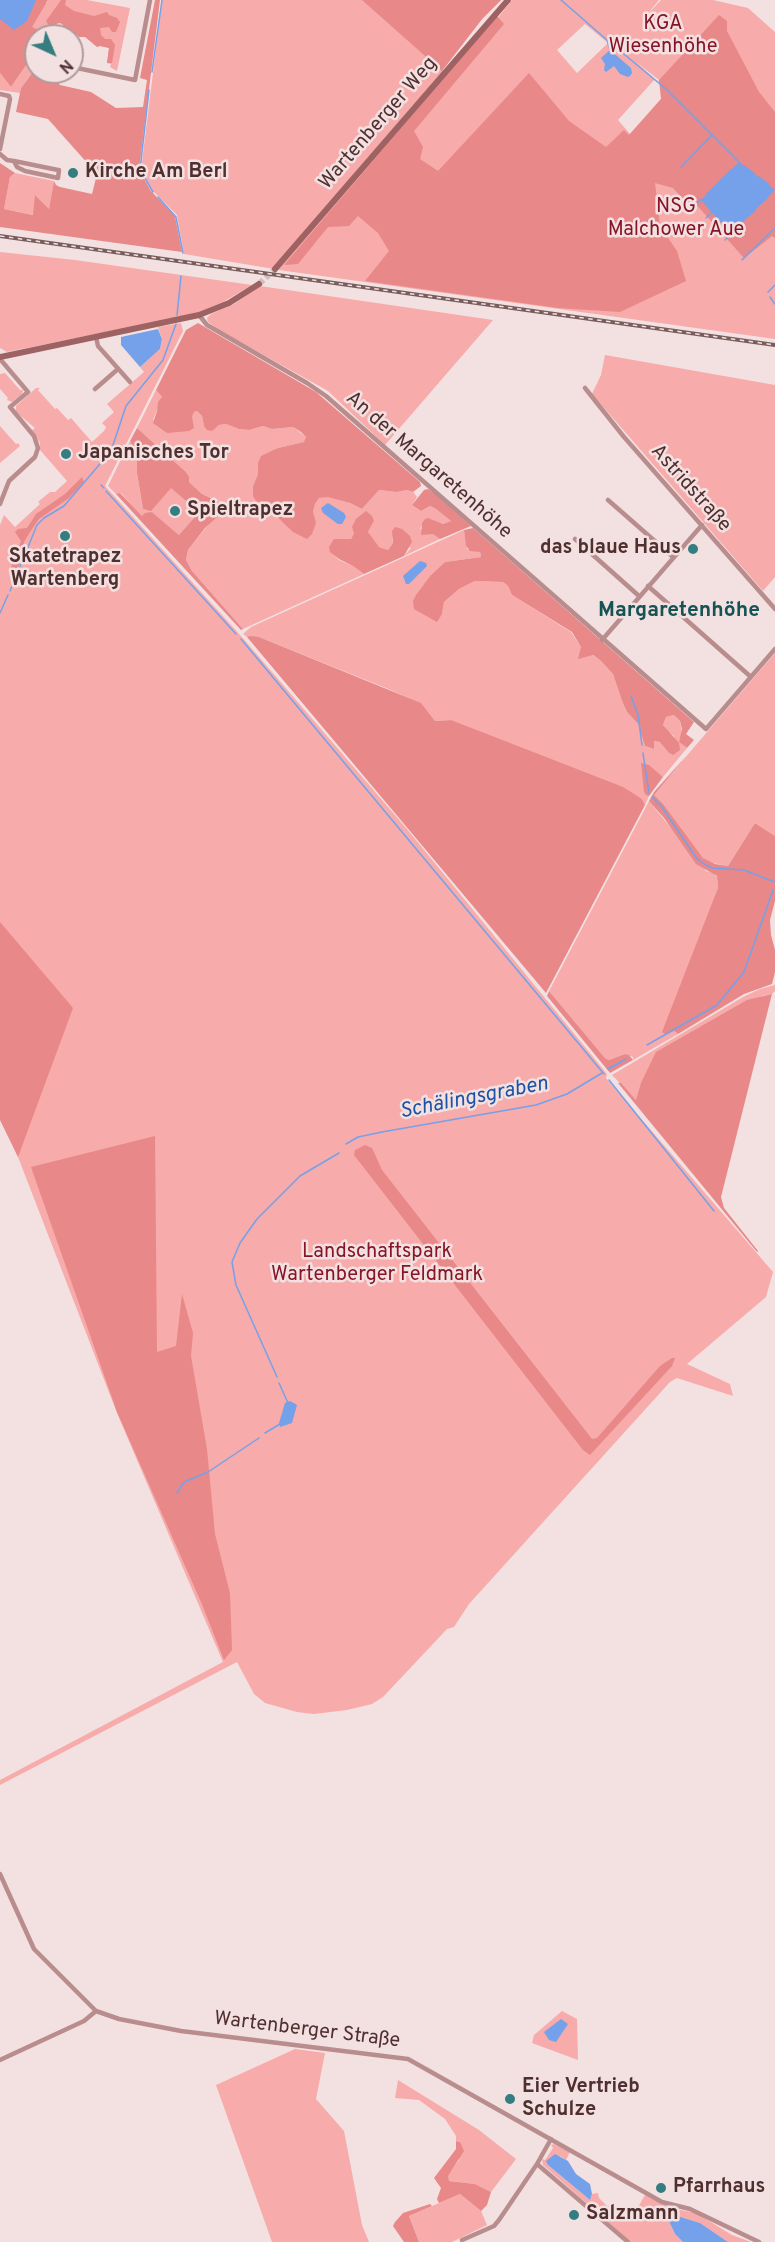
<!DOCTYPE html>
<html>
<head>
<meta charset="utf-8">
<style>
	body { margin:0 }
	#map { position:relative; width:775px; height:2242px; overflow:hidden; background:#f3e1e1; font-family:Overpass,sans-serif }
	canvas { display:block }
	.north { position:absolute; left:24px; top:24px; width:60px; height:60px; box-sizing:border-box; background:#f3e1e1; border:2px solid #b29a9a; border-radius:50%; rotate:136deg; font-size:16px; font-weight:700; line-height:24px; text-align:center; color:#502f2f }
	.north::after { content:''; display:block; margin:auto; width:21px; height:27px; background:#347d80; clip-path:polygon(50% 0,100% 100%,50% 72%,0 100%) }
</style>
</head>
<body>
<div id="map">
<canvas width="775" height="2242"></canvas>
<div class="north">N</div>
</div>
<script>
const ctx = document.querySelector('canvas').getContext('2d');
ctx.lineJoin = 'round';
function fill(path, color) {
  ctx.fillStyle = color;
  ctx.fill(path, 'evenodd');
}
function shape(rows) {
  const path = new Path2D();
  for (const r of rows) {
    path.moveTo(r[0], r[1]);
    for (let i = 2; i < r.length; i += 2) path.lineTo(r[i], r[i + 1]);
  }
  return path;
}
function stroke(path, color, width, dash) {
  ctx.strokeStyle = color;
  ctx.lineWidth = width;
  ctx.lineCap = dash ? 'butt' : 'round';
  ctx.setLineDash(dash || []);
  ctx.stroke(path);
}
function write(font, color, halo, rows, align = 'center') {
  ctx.font = font + ' Overpass,sans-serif';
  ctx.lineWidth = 5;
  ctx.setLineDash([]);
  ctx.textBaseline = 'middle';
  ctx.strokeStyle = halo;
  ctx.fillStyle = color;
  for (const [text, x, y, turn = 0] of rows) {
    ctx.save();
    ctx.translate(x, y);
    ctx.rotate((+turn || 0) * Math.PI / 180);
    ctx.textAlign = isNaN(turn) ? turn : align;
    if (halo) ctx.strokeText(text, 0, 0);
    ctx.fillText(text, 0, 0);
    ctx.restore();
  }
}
fill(shape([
	[0,0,47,3,48,0,87,0,130,8,117,71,110,67,111,64,107,63,109,48,93,44,96,23,50,20,43,36,42,32,36,29,0,38],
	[162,0,501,0,483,18,416,47,451,77,512,0,659,0,646,16,661,0,713,0,748,8,775,32,775,339,286,271,184,254,177,215,152,190,141,170],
	[585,24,608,43,577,73,557,50],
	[636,62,659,80,658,81,668,91,630,134,618,120,655,79],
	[36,51,36,68,21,88,20,93,0,90,0,73,11,87],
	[15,173,54,181,49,210,36,196,34,215,4,209,10,177],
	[0,252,75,260,252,285,223,302,194,314,7,352,0,348],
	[260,286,493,320,385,445,328,391,219,330,208,322,207,318,211,314,234,304],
	[181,323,183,331,105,486,241,636,407,829,607,1074,606,1078,773,1272,766,1297,687,1364,730,1384,733,1396,677,1378,670,1382,469,1604,454,1627,447,1629,383,1697,372,1704,347,1710,314,1714,297,1712,265,1703,254,1694,237,1662,0,1785,0,1780,223,1662,117,1413,18,1157,0,1119,0,525,4,515,15,527,40,504,38,502,50,492,55,492,67,481,40,450,40,443,32,430,35,428,16,412,16,406,36,388,40,388,38,390,55,409,57,408,68,420,71,418,92,442,104,431,106,427,102,423,114,412,107,404,144,372,140,367,160,349,162,339,158,327],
	[605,355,775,385,775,577,763,591,592,394,601,375],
	[5,373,20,390,23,390,22,394,12,402,7,400,8,398,0,389,0,374],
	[156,390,162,397,153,420,192,417,194,412,197,411,202,416,204,426,212,430,219,425,226,424,239,429,249,430,263,426,272,429,293,427,306,437,305,442,278,448,258,463,258,474,253,486,256,501,277,517,313,512,315,504,319,498,327,496,350,503,362,509,379,490,397,492,407,490,413,492,417,497,412,505,421,511,430,506,436,509,451,521,443,524,425,519,420,529,436,534,440,539,404,556,411,548,392,537,393,543,388,550,379,547,372,539,368,532,374,521,354,533,351,539,330,547,330,551,339,560,353,566,364,574,243,629,192,571,186,560,188,550,216,515,228,507,227,504,202,494,189,482,186,472,137,428],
	[0,426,16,444,18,443,20,446,0,463],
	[130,441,137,453,137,473,143,509,151,510,171,487,199,512,179,535,152,512,142,517,121,493,116,494,108,486],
	[464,530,467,549,480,552,481,557,445,562,431,575,442,614,444,602,459,589,475,581,503,582,508,586,512,595,571,632,581,647,601,661,613,674,622,701,627,712,638,724,645,746,654,749,654,741,661,742,668,752,674,736,667,731,663,725,666,717,674,715,680,721,682,734,679,742,687,748,663,777,649,766,649,796,645,805,642,799,451,720,435,721,420,703,386,688,259,637,247,637,243,634,251,627],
	[775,653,775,836,755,823,728,866,708,862,703,858,653,795],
	[649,801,706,871,713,873,717,877,718,888,674,1031,678,1034,633,1060,633,1057,625,1054,609,1060,605,1058,549,991],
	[775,985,775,991,772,994,762,996,636,1100,612,1075,743,997,760,989],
	[562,2011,577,2019,578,2060,532,2043,534,2035],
	[295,2049,325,2053,316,2099,344,2131,362,2225,369,2242,272,2242,216,2085],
	[398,2080,479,2130,516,2159,491,2192,475,2184,449,2181,447,2176,459,2160,460,2142,456,2141,456,2136,445,2119,419,2100,395,2098],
	[554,2144,570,2152,566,2160,560,2156,548,2165,590,2200,592,2194,598,2193,599,2198,607,2206,624,2209,633,2216,645,2195,671,2208,696,2213,732,2235,751,2242,728,2242,700,2223,671,2214,659,2213,668,2219,675,2234,683,2242,631,2242,543,2165,542,2159,545,2160,553,2148,551,2145],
	[460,2194,481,2211,487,2225,452,2242,419,2242,409,2216]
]), '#f7abab');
fill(shape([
	[0,0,48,0,32,27,43,32,42,36,36,36,36,51,11,87,0,73],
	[61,0,66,0,65,5,74,11,94,16,107,12,109,15,117,18,120,22,116,32,112,32,109,27,100,28,101,35,105,39,111,39,115,45,112,63,107,63,109,48,100,46,97,47,85,37,79,37,76,34,65,34,63,25,60,23,49,26,46,21],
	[155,0,160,0,139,170,151,191,175,216,182,252,0,227,0,163,15,173,10,177,4,209,33,215,35,195,49,209,54,181,56,185,60,187,92,194,97,174,48,119,16,112,21,88,36,68,36,72,49,72,60,85,91,92,116,108,143,107,147,80,140,78],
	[362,0,501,0,483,18,442,71],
	[719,15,727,21,727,31,759,92,775,112,775,238,772,236,744,258,694,202,689,206,673,188,655,183,660,226,677,251,686,281,620,312,558,308,365,281,389,251,378,233,358,216,349,226,328,227,298,264,284,265,497,16,504,24,414,131,423,147,420,159,438,171,529,73,569,121,606,147,624,130,629,135,661,99,659,80],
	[198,323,316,392,420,482,421,486,413,492,407,490,397,492,379,490,362,509,350,503,328,497,319,498,315,504,313,512,316,523,312,534,307,539,293,532,268,508,256,501,253,496,253,486,258,474,258,463,261,456,278,448,304,442,306,437,301,432,293,427,272,429,263,426,249,430,239,429,226,424,219,425,212,431,207,430,204,426,202,416,197,411,194,412,192,417,194,428,189,431,167,433,153,423,157,411,158,402,162,397,156,390,186,330],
	[137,428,186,472,189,477,189,482,202,494,229,506,205,528,188,550,186,560,192,571,243,629,241,630,116,494,120,493,142,516,145,513,152,512,179,535,199,512,171,488,151,511,143,509,137,473,137,453,130,441],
	[82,477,84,482,69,498,39,519,30,532,24,542,22,559,13,578,11,578,10,570,21,541,15,532,18,529,27,528,36,514,65,494],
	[428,489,434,493,471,526,440,539,433,534,421,535,422,523,425,519,428,518,443,524,451,521,436,509,430,506,421,511,412,505,424,490],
	[366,511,372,516,374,521,368,532,379,547,388,550,393,543,392,531,395,527,402,529,410,536,412,542,404,556,364,574,353,566,339,559,330,552,329,547,334,539,351,539,354,533,352,527,356,519],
	[473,528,694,722,686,734,694,740,687,748,679,742,682,729,680,721,674,715,666,717,663,725,679,743,680,750,673,755,668,752,660,742,654,741,654,749,645,746,638,724,627,712,622,701,613,674,601,661,593,655,578,659,581,647,572,632,512,595,508,586,503,582,475,581,459,589,444,602,442,614,437,622,414,609,413,601,416,595,431,575,445,562,481,557,480,552,470,551,466,546,464,530],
	[250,636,259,637,421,703,435,721,451,720,623,787,642,799,645,805,546,993,247,637],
	[686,756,654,795,663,804,703,858,715,864,728,866,755,823,775,836,775,901,770,920,771,935,775,950,775,972,772,984,744,994,678,1034,674,1031,665,1034,662,1032,718,888,717,876,696,864,664,818,649,801,654,792],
	[641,763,649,765,663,777,649,796,646,795,644,792],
	[0,922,73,1008,18,1157,0,1120],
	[549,991,605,1058,609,1060,625,1054,629,1055,633,1060,610,1073,547,996],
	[772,994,721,1197,724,1208,758,1251,757,1252,618,1083,621,1083,636,1100,641,1083,656,1052,747,1000],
	[155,1136,157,1352,176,1346,182,1294,193,1333,191,1356,207,1449,215,1534,230,1593,232,1650,224,1660,201,1602,117,1412,31,1167],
	[365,1145,372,1148,382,1170,592,1439,597,1438,660,1366,672,1358,675,1358,672,1366,590,1455,583,1450,354,1155,355,1150],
	[456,2141,460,2142,464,2151,448,2176,449,2181,475,2184,491,2192,487,2205,481,2211,460,2194,439,2203,437,2199,441,2188,434,2178,456,2149],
	[430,2204,432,2206,409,2216,419,2242,404,2242,393,2226,395,2222,403,2213]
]), '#e88889');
fill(shape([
	[0,0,36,0,27,21,14,30,0,19],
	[610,50,631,68,632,73,630,76,628,77,620,74,614,66,606,72,604,70,605,64,601,58],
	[739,162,775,190,731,234,701,200],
	[158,329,162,339,160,349,140,367,121,345,121,337],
	[328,503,344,513,346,517,342,524,338,524,323,513,321,508],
	[420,561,426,563,427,566,409,584,406,584,403,576],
	[290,1401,297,1405,292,1423,280,1427,279,1423,285,1403],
	[561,2019,568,2024,556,2042,549,2040,544,2032],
	[555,2154,568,2161,576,2174,590,2184,592,2194,590,2200,548,2165,546,2161],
	[658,2212,671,2214,700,2223,728,2242,683,2242,675,2234,668,2219]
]), '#74a1e9');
stroke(shape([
	[561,0,607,40,610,50],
	[607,40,666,89,740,163],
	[152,72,162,0],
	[149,90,140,170,153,192],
	[744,166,755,174],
	[681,167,712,135],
	[759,177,769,184],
	[707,194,731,170],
	[158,197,176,217,183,253],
	[696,205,701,199],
	[759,205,767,198],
	[749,216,756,209],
	[706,218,712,212],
	[725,240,735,230],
	[742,260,775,228],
	[768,292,775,285],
	[770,297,775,304],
	[177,315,181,276],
	[101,485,104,488],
	[106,491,236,634],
	[10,591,37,525,44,518,64,506,111,451,126,406,163,360,176,324],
	[0,613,8,595],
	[241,639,604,1074],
	[631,696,638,715,642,745],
	[643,753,649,793],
	[652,797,662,807,697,859,706,865,712,868,744,870,775,882],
	[647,1045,717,1005,744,972,773,890],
	[608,1069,626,1059],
	[609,1080,714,1211],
	[346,1144,358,1137,382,1132,536,1105,567,1094,602,1073],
	[277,1377,236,1285,232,1262,240,1243,257,1219,300,1176,339,1153],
	[279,1383,288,1403],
	[265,1433,280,1424],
	[177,1493,184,1482,208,1472,259,1438]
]), '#74a1e9', 1.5);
stroke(shape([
	[259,284,275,269]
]), '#d2bdbd', 6, [6, 3]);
stroke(shape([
	[72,67,135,80,150,0],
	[0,94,9,96,10,99,0,149],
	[0,154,7,160,14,161,58,170,59,170,58,178,25,171,17,167,14,161],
	[199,315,207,325,307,383,326,396,706,729,775,649],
	[96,337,98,346,130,382],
	[0,359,28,392,10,407,34,436,38,448,35,457,9,481,0,504],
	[585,388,624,437,775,609],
	[95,389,118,369],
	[608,500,673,557],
	[575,539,639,596],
	[648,586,751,677],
	[602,640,702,525],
	[0,1874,34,1949,96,2011,119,2019,181,2031,408,2059,662,2202,690,2209,759,2242],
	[0,2060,84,2021,96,2011],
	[537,2164,628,2242],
	[462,2240,494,2226,499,2220,537,2164,551,2139]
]), '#b98d8d', 4.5);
stroke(shape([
	[275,269,508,0],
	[0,357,199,315,229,303,259,284]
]), '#9f6262', 6);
const rail = shape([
	[0,236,775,345]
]);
stroke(rail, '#795c5c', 4);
stroke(rail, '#f3e1e1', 1.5, [4.5]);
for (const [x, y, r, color] of [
	[73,173,6,"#347d80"],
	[66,454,6,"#347d80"],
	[175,511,6,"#347d80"],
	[65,536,6,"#347d80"],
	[693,549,6,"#347d80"],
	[510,2099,6,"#347d80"],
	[661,2188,6,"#347d80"],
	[574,2215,6,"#347d80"]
]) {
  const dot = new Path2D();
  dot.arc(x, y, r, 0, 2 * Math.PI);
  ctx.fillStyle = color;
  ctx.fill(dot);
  stroke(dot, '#f3e1e1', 2);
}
write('20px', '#871527', '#f3e1e1', [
	["KGA",663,25],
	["Wiesenhöhe",663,48],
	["NSG",676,208],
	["Malchower Aue",676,231],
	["Landschaftspark",377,1253],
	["Wartenberger Feldmark",377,1276]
]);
write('20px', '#502f2f', '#f3e1e1', [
	["Wartenberger Weg",379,124,-49],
	["An der Margaretenhöhe",428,466,41],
	["Astridstraße",690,489,48],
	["Wartenberger Straße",307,2031,7]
]);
write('bold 20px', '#502f2f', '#f3e1e1', [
	["Kirche Am Berl",85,173],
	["Japanisches Tor",78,454],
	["Spieltrapez",187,511],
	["das blaue Haus",681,549,"right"],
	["Skatetrapez",65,558,"center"],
	["Wartenberg",65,581,"center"],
	["Eier Vertrieb",522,2088],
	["Schulze",522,2111],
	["Pfarrhaus",673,2188],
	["Salzmann",586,2215]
], 'left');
write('bold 21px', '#165355', '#f3e1e1', [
	["Margaretenhöhe",679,612]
]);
write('italic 21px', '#1c51a5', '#f3e1e1', [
	["Schälingsgraben",474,1099,-11]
]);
</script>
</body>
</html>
